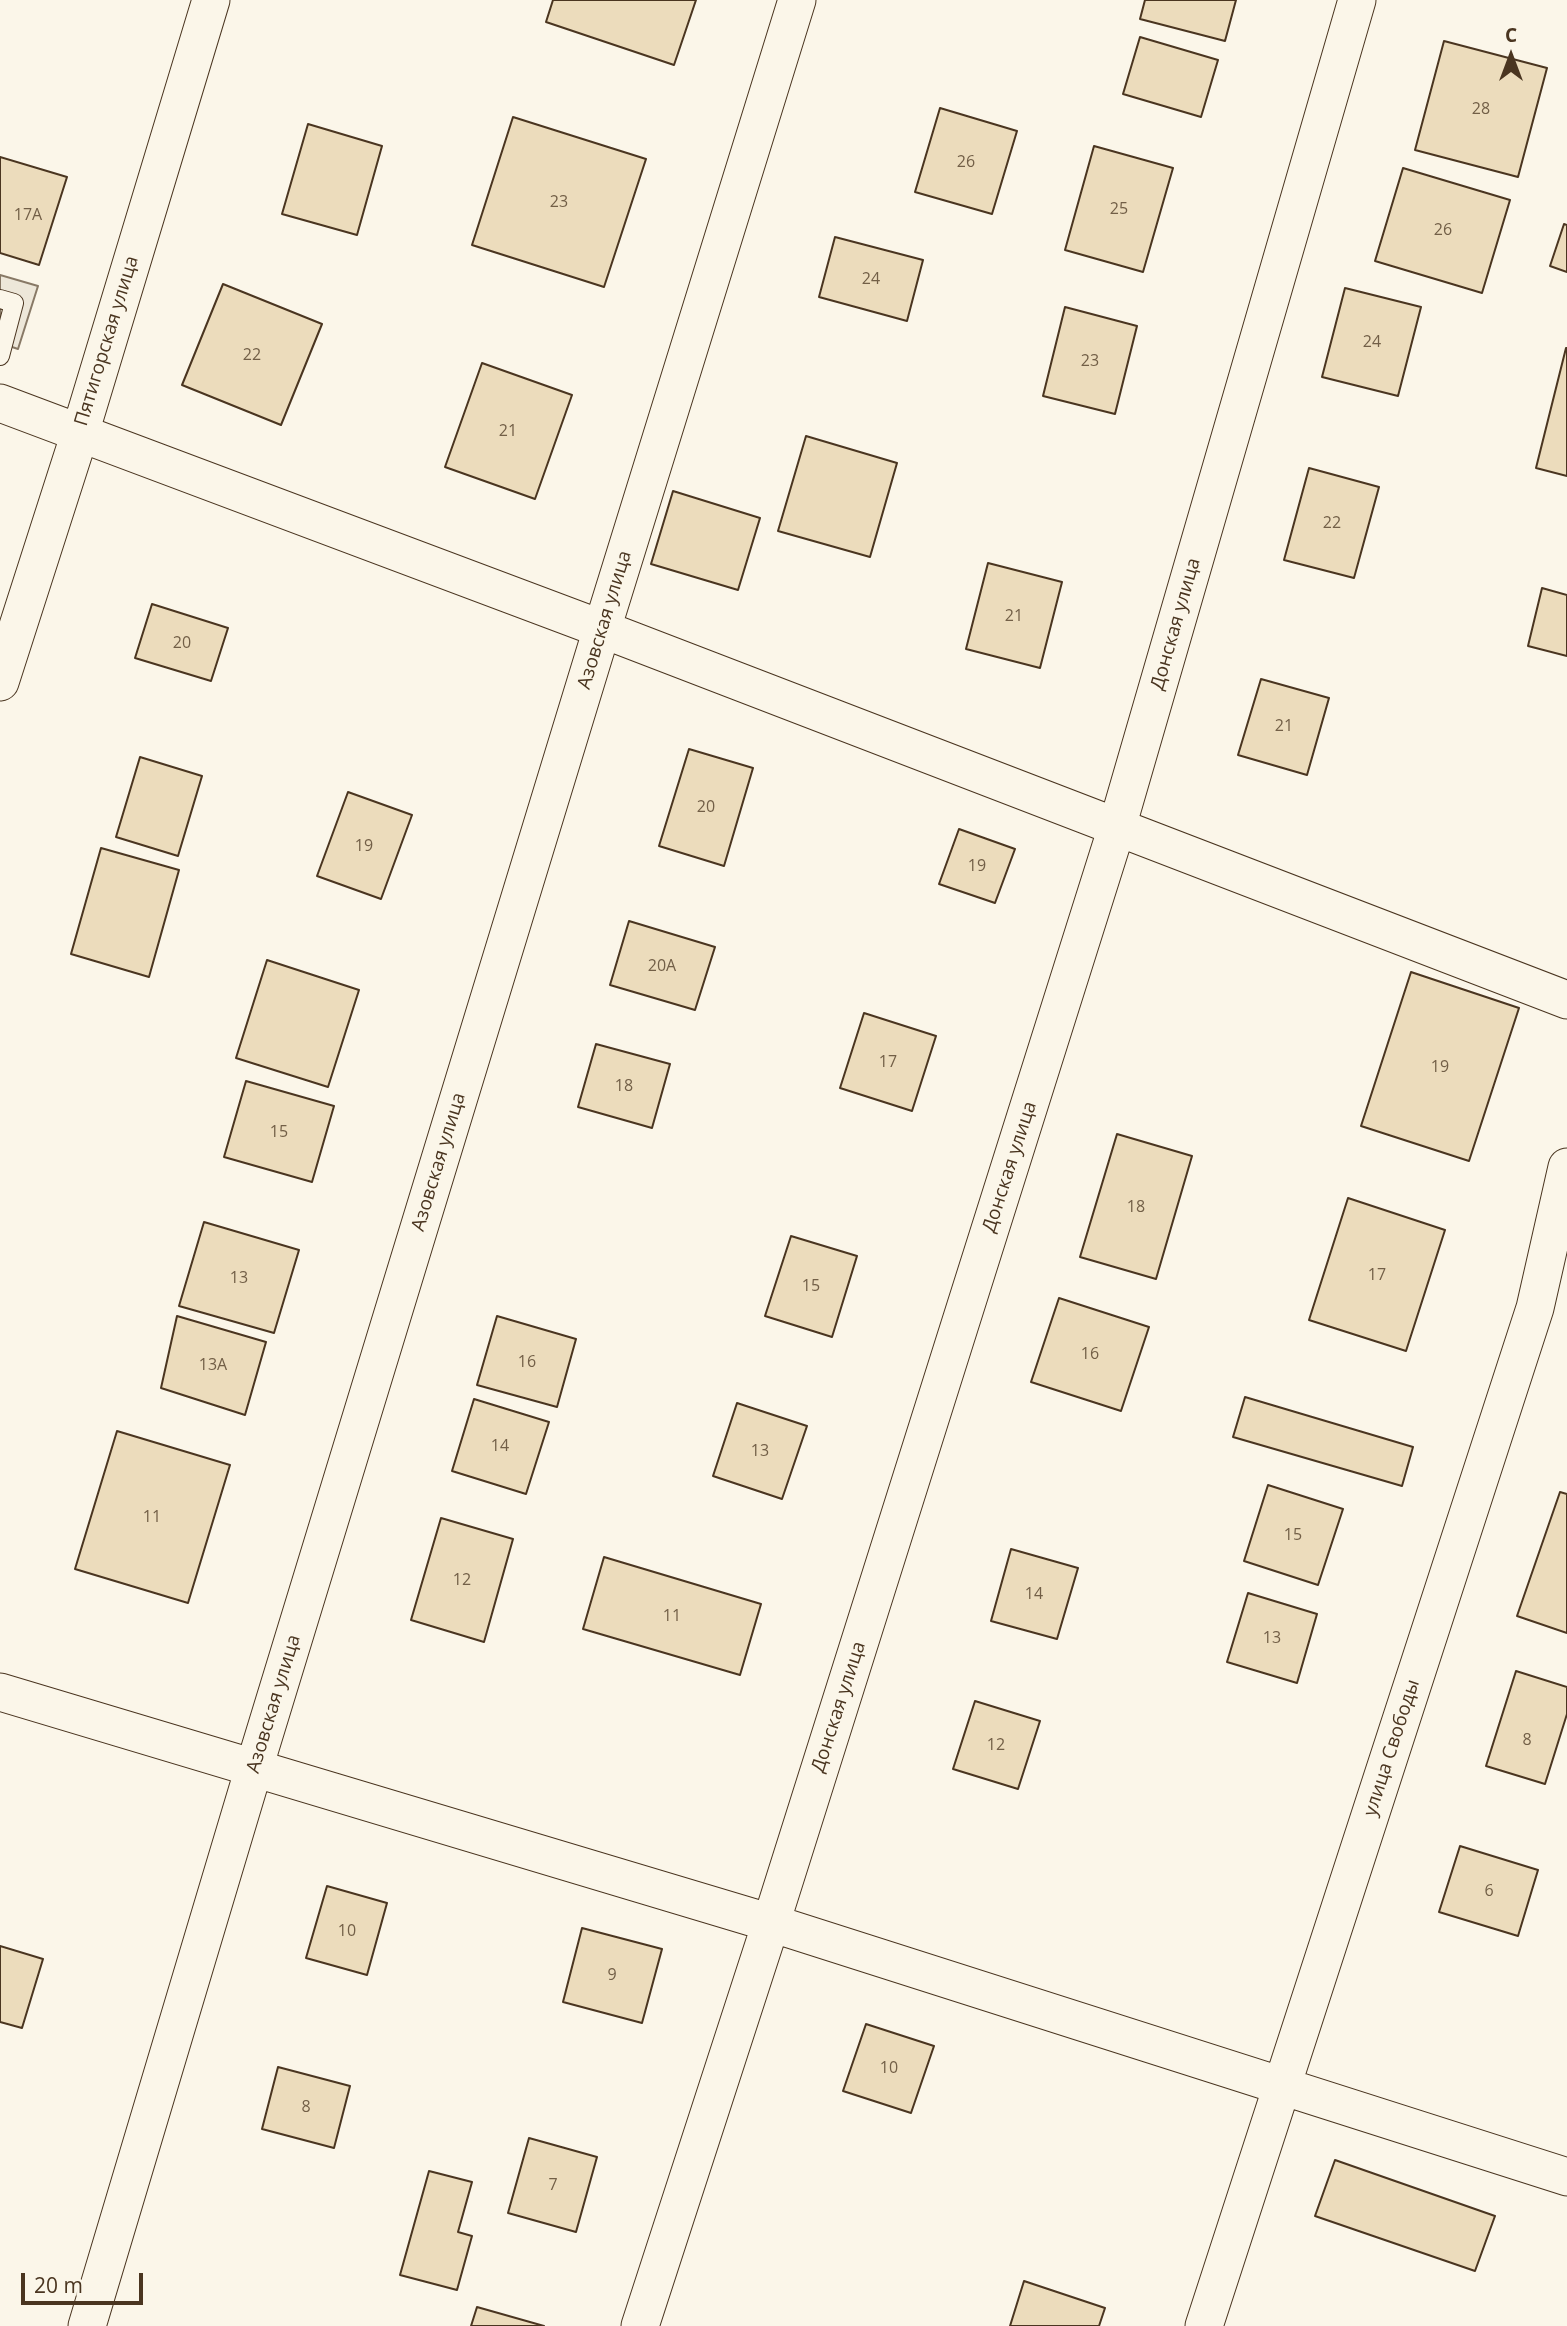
<!DOCTYPE html>
<html>
<head>
<meta charset="utf-8">
<style>
	body { margin:0 }
	#map { position:relative; width:1567px; height:2326px; overflow:hidden; background:#fbf6e9; font-family:"Open Sans",sans-serif }
	canvas { display:block }
	.north { position:absolute; left:1476px; top:21px; width:70px; height:70px; -webkit-text-stroke:5px #fbf6e9; paint-order:stroke; rotate:0deg; font-size:19px; font-weight:700; line-height:28px; text-align:center; color:#4a3520 }
	.north::after { content:''; display:block; margin:auto; width:24px; height:32px; background:#4a3520; clip-path:polygon(50% 0,100% 100%,50% 72%,0 100%) }
	.scale { position:absolute; left:21px; top:2273px; width:122px; height:32px; box-sizing:border-box; border:4px solid #4a3520; border-top:0; padding-left:9px; font-size:21px; line-height:24px; white-space:nowrap; color:#4a3520; -webkit-text-stroke:5px #fbf6e9; paint-order:stroke }
</style>
</head>
<body>
<div id="map">
<canvas width="1567" height="2326"></canvas>
<div class="north">С</div>
<div class="scale">20 m</div>
</div>
<script>
const ctx = document.querySelector('canvas').getContext('2d');
ctx.lineJoin = 'round';
function fill(path, color) {
  ctx.fillStyle = color;
  ctx.fill(path, 'evenodd');
}
function shape(rows) {
  const path = new Path2D();
  for (const r of rows) {
    path.moveTo(r[0], r[1]);
    for (let i = 2; i < r.length; i += 2) path.lineTo(r[i], r[i + 1]);
  }
  return path;
}
function stroke(path, color, width, dash) {
  ctx.strokeStyle = color;
  ctx.lineWidth = width;
  ctx.lineCap = dash ? 'butt' : 'round';
  ctx.setLineDash(dash || []);
  ctx.stroke(path);
}
function write(font, color, halo, rows, align = 'center') {
  ctx.font = font + ' "Open Sans",sans-serif';
  ctx.lineWidth = 5;
  ctx.setLineDash([]);
  ctx.textBaseline = 'middle';
  ctx.strokeStyle = halo;
  ctx.fillStyle = color;
  for (const [text, x, y, turn = 0] of rows) {
    ctx.save();
    ctx.translate(x, y);
    ctx.rotate((+turn || 0) * Math.PI / 180);
    ctx.textAlign = isNaN(turn) ? turn : align;
    if (halo) ctx.strokeText(text, 0, 0);
    ctx.fillText(text, 0, 0);
    ctx.restore();
  }
}
const parking = shape([
	[0,275,38,286,18,349,0,343,0,275]
]);
fill(parking, '#ede7d9');
stroke(parking, '#887966', 2);
const building = shape([
	[553,0,696,0,674,65,546,22,553,0],
	[1145,0,1236,0,1225,41,1140,19,1145,0],
	[1140,37,1218,60,1201,117,1123,94,1140,37],
	[1444,41,1547,68,1518,177,1415,150,1444,41],
	[940,108,1017,131,992,214,915,192,940,108],
	[513,117,646,159,604,287,472,245,513,117],
	[308,124,382,146,357,235,282,214,308,124],
	[1094,146,1173,168,1143,272,1065,250,1094,146],
	[0,157,67,177,39,265,0,253,0,157],
	[1403,168,1510,200,1482,293,1375,261,1403,168],
	[1564,224,1567,225,1567,272,1550,266,1564,224],
	[835,237,923,260,907,321,819,297,835,237],
	[223,284,322,324,281,425,182,385,223,284],
	[1345,288,1421,307,1398,396,1322,377,1345,288],
	[1065,307,1137,326,1115,414,1043,396,1065,307],
	[1566,348,1567,348,1567,476,1536,468,1566,348],
	[482,363,572,395,535,499,445,467,482,363],
	[806,436,897,463,870,557,778,531,806,436],
	[1309,468,1379,487,1354,578,1284,560,1309,468],
	[673,491,760,518,738,590,651,564,673,491],
	[988,563,1062,582,1040,668,966,649,988,563],
	[1542,588,1567,595,1567,656,1528,646,1542,588],
	[152,604,228,628,211,681,135,658,152,604],
	[1261,679,1329,698,1307,775,1238,755,1261,679],
	[689,749,753,768,724,866,659,846,689,749],
	[140,757,202,776,178,856,116,837,140,757],
	[348,792,412,815,381,899,317,876,348,792],
	[959,829,1015,849,995,903,939,884,959,829],
	[101,848,179,870,149,977,71,954,101,848],
	[629,921,715,947,695,1010,610,985,629,921],
	[267,960,359,990,328,1087,236,1058,267,960],
	[1411,972,1519,1008,1469,1161,1361,1126,1411,972],
	[864,1013,936,1036,912,1111,840,1088,864,1013],
	[596,1044,670,1064,652,1128,578,1107,596,1044],
	[246,1081,334,1106,312,1182,224,1157,246,1081],
	[1117,1134,1192,1156,1156,1279,1080,1257,1117,1134],
	[1348,1198,1445,1230,1406,1351,1309,1320,1348,1198],
	[204,1222,299,1250,274,1333,179,1306,204,1222],
	[791,1236,857,1256,832,1337,765,1316,791,1236],
	[1059,1298,1149,1327,1121,1411,1031,1382,1059,1298],
	[177,1316,266,1342,245,1415,161,1388,177,1316],
	[497,1316,576,1339,557,1407,477,1385,497,1316],
	[1245,1397,1413,1447,1402,1486,1233,1437,1245,1397],
	[474,1399,549,1422,526,1494,452,1471,474,1399],
	[737,1403,807,1426,782,1499,713,1476,737,1403],
	[117,1431,230,1465,188,1603,75,1569,117,1431],
	[1268,1485,1343,1509,1318,1585,1244,1561,1268,1485],
	[1560,1492,1567,1494,1567,1633,1517,1616,1560,1492],
	[441,1518,513,1539,484,1642,411,1620,441,1518],
	[1011,1549,1078,1568,1057,1639,991,1621,1011,1549],
	[604,1557,761,1604,740,1675,583,1629,604,1557],
	[1248,1593,1317,1614,1297,1683,1227,1662,1248,1593],
	[1516,1671,1567,1687,1567,1714,1545,1784,1486,1766,1516,1671],
	[975,1701,1040,1721,1018,1789,953,1769,975,1701],
	[1460,1846,1538,1870,1518,1936,1439,1912,1460,1846],
	[327,1886,387,1903,367,1975,306,1958,327,1886],
	[582,1928,662,1949,642,2023,563,2002,582,1928],
	[0,1946,43,1959,22,2028,0,2022,0,1946],
	[866,2024,934,2046,911,2113,843,2091,866,2024],
	[278,2067,350,2086,334,2148,262,2129,278,2067],
	[529,2138,597,2157,576,2232,508,2213,529,2138],
	[1335,2160,1495,2216,1475,2271,1315,2216,1335,2160],
	[429,2171,472,2182,458,2232,472,2236,457,2290,400,2275,429,2171],
	[1024,2281,1105,2308,1099,2326,1010,2326,1024,2281],
	[477,2307,544,2326,471,2326,477,2307]
]);
fill(building, '#ecdcbc');
stroke(building, '#4a3520', 2);
const service = shape([
	[0,299,14,303,0,356]
]);
const minor = shape([
	[0,403,602,629,1567,1000],
	[0,682,80,433,211,0],
	[0,1692,771,1923,1567,2177],
	[87,2326,254,1768,602,629,797,0],
	[640,2326,771,1923,1117,827,1357,0],
	[1204,2326,1535,1308,1567,1167]
]);
stroke(service, '#4a3520', 20);
stroke(minor, '#4a3520', 39);
stroke(service, '#fbf6e9', 18);
stroke(minor, '#fbf6e9', 37);
write('16px', '#725f47', null, [
	["28",1481,109],
	["26",966,162],
	["23",559,202],
	["25",1119,209],
	["17А",28,215],
	["26",1443,230],
	["24",871,279],
	["24",1372,342],
	["22",252,355],
	["23",1090,361],
	["21",508,431],
	["22",1332,523],
	["21",1014,616],
	["20",182,643],
	["21",1284,726],
	["20",706,807],
	["19",364,846],
	["19",977,866],
	["20А",662,966],
	["17",888,1062],
	["19",1440,1067],
	["18",624,1086],
	["15",279,1132],
	["18",1136,1207],
	["17",1377,1275],
	["13",239,1278],
	["15",811,1286],
	["16",1090,1354],
	["16",527,1362],
	["13А",213,1365],
	["14",500,1446],
	["13",760,1451],
	["11",152,1517],
	["15",1293,1535],
	["12",462,1580],
	["14",1034,1594],
	["11",672,1616],
	["13",1272,1638],
	["8",1527,1740],
	["12",996,1745],
	["6",1489,1891],
	["10",347,1931],
	["9",612,1975],
	["10",889,2068],
	["8",306,2107],
	["7",553,2185]
]);
write('19px', '#4a3520', '#fbf6e9', [
	["Пятигорская улица",107,341,-73],
	["Азовская улица",605,620,-73],
	["Донская улица",1176,624,-74],
	["Азовская улица",439,1162,-73],
	["Донская улица",1010,1167,-72],
	["Азовская улица",274,1704,-73],
	["Донская улица",839,1707,-72],
	["улица Свободы",1392,1748,-72]
]);
</script>
</body>
</html>
